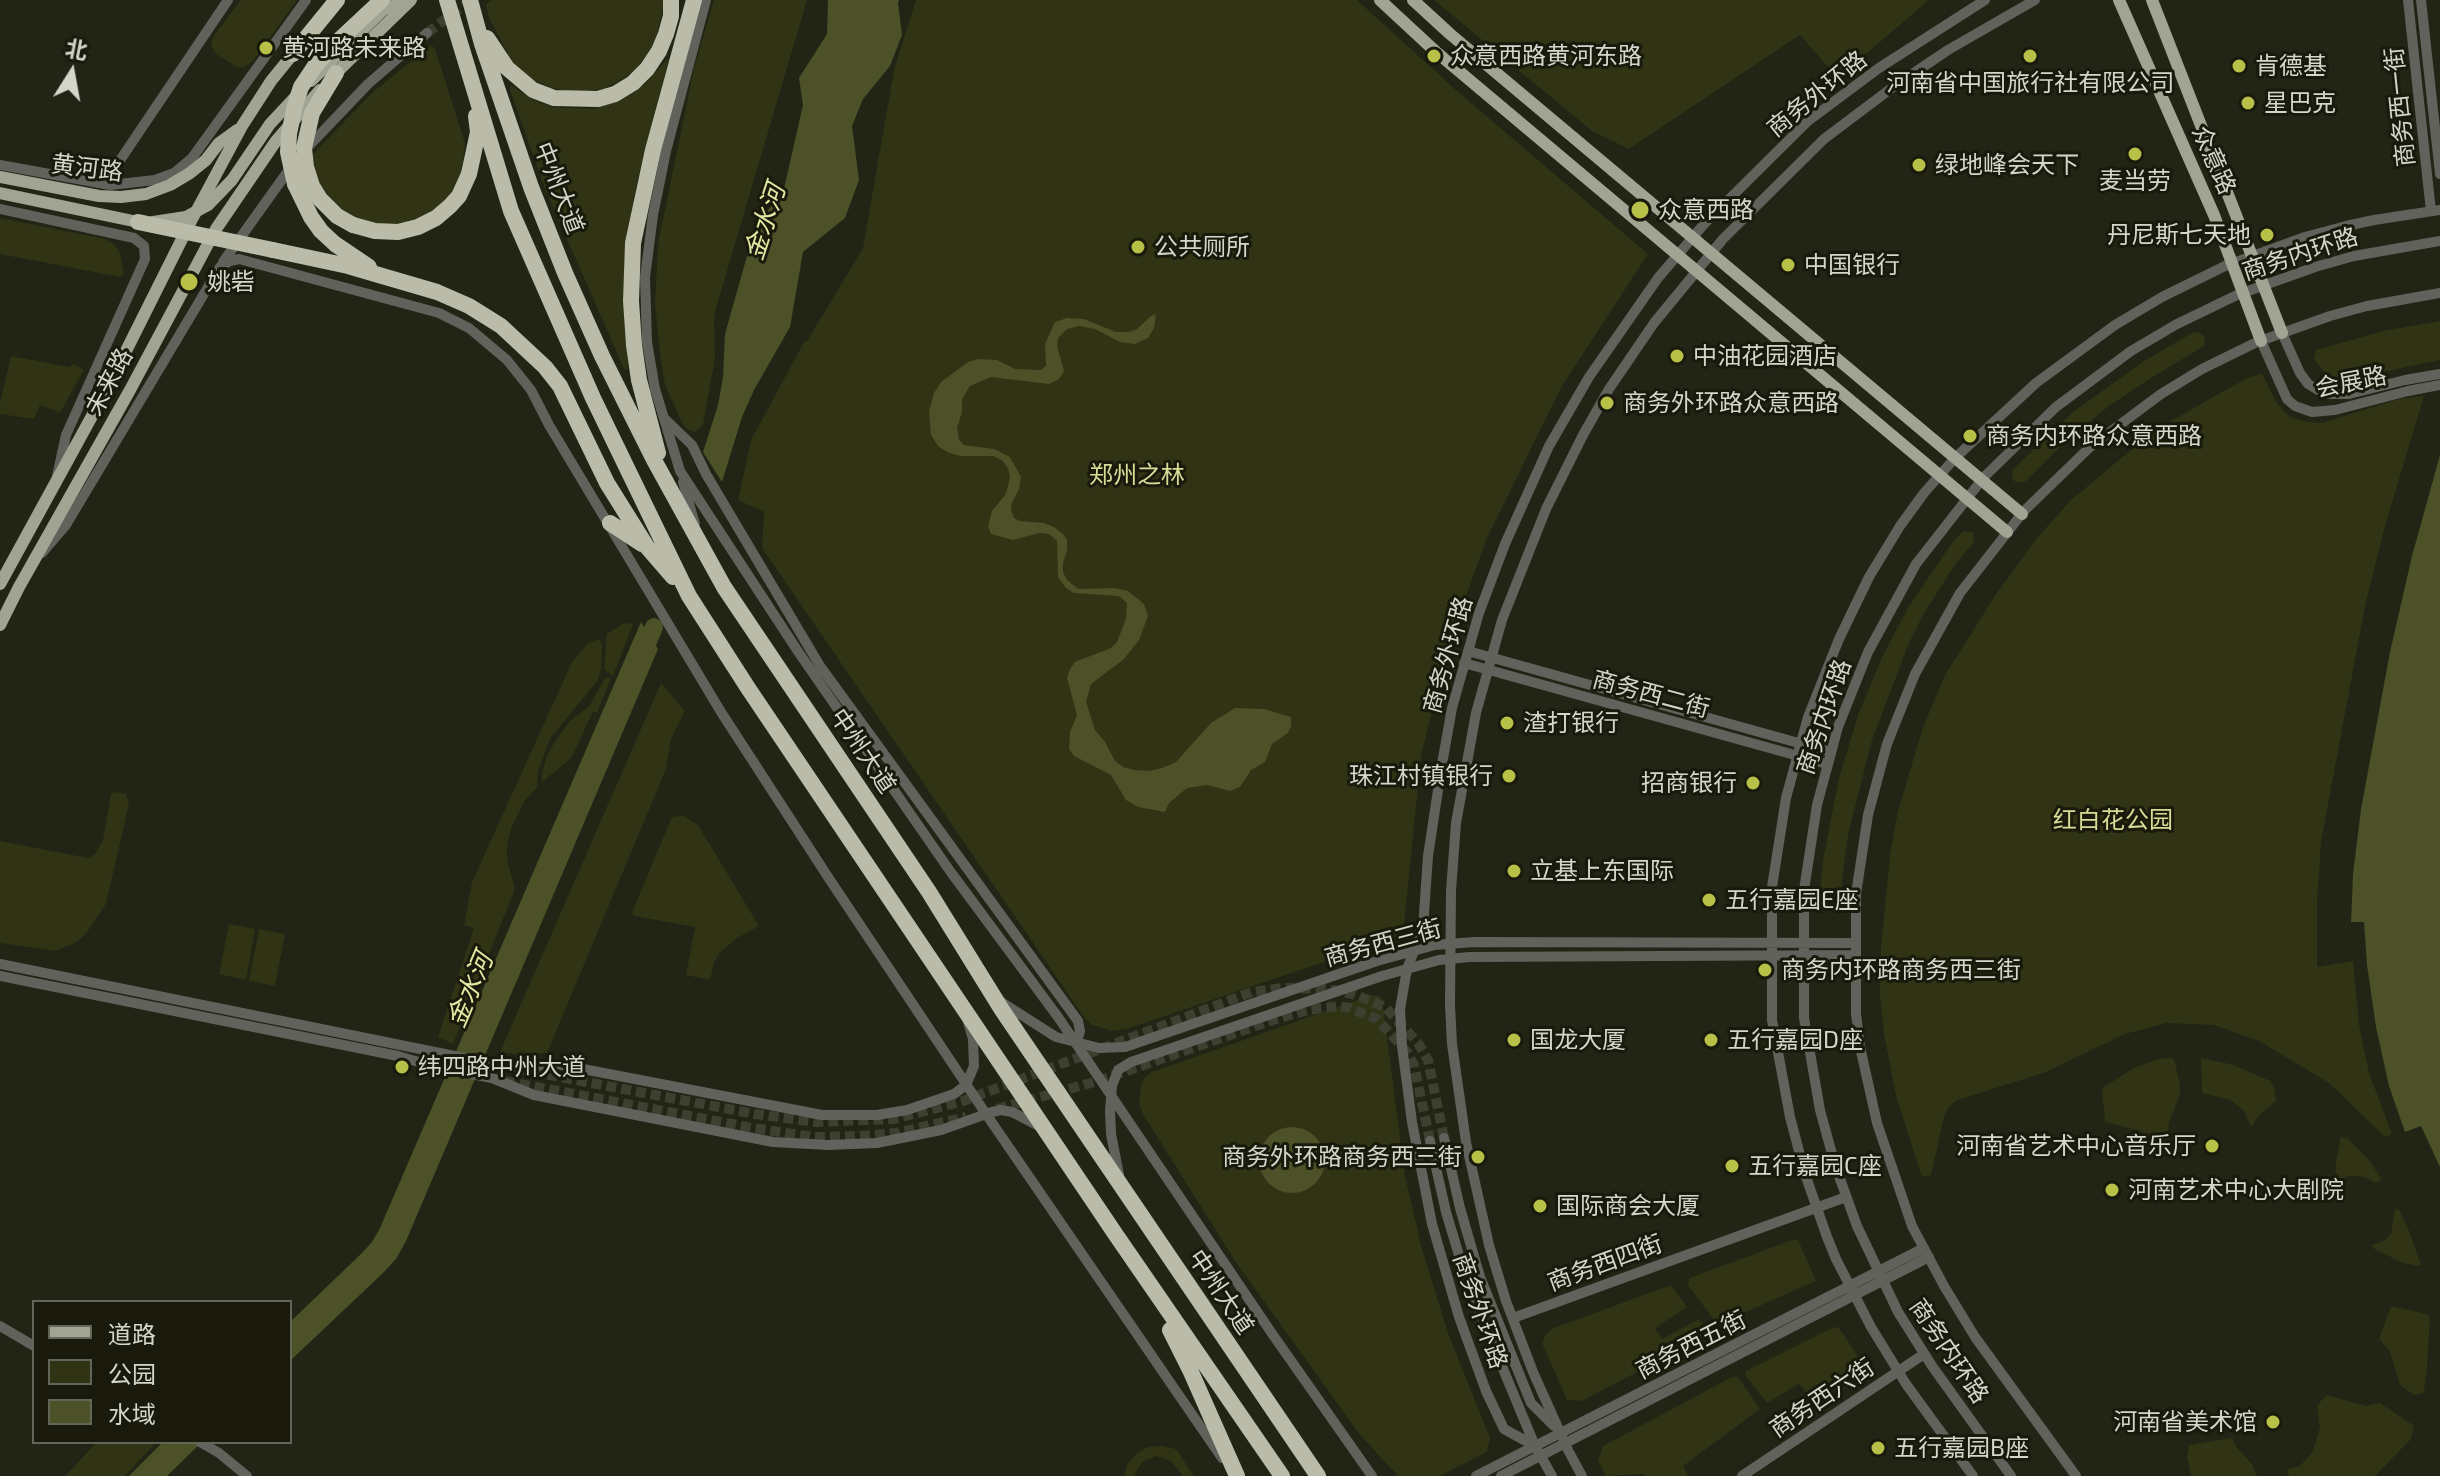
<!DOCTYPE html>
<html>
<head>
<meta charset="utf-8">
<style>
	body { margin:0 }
	#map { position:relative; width:2440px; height:1476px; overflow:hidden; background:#222415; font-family:"Exo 2","Noto Sans SC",sans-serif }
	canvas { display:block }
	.legend { position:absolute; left:32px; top:1300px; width:260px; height:144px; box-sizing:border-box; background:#191a0c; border:2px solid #646559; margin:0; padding:10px 14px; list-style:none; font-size:24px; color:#d4d6cc }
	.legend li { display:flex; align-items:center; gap:16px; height:40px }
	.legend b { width:40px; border:2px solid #646559 }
	.north { position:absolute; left:32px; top:32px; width:80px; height:80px; -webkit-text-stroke:6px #191a0c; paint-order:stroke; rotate:11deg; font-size:22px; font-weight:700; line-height:32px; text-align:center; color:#d4d6cc }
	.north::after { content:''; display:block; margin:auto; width:28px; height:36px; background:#d4d6cc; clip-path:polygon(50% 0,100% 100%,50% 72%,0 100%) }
</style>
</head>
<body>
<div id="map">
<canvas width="2440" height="1476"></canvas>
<ul class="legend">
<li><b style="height:10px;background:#a1a393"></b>道路</li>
<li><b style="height:22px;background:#303314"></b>公园</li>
<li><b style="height:22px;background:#4d5127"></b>水域</li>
</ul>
<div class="north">北</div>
</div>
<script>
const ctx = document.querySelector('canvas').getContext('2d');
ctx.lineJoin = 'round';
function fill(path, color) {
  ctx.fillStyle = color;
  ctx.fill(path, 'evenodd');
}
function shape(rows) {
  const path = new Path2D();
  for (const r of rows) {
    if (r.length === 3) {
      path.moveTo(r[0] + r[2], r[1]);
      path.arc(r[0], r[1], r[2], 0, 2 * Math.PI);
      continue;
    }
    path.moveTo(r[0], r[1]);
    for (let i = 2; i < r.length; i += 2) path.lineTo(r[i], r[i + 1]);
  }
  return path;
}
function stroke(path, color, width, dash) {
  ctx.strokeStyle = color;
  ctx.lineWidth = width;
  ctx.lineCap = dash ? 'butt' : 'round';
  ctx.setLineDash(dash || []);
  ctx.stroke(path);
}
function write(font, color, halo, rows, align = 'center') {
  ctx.font = font + ' "Exo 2","Noto Sans SC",sans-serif';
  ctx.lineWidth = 6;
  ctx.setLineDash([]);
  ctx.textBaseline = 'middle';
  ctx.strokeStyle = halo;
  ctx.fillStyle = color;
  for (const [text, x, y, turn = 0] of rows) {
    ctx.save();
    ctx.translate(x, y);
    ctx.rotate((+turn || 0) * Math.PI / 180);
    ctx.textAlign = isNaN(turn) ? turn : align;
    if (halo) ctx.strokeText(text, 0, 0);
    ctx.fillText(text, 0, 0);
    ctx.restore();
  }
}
fill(shape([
	[241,0,297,0,253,61,243,68,237,67,216,54,211,45,213,37],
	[492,0,664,0,664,2,655,44,636,69,618,82,603,89,577,92,552,88,531,79,514,65,489,18,486,4],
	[714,0,807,0,717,305,714,317,715,359,703,425,695,432,687,429,683,425,665,385,660,355,655,302,658,244,694,68],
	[916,0,1357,0,1457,91,1648,254,1562,386,1487,538,1449,643,1421,756,1403,935,1127,1029,1113,1031,1092,1025,1086,1020,762,548,764,512,738,500,751,440,804,342,807,341,863,248,894,70],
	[1434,0,1929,0,1838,78,1800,35,1629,149,1592,131],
	[431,45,435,49,465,143,462,173,453,191,438,208,411,224,378,225,361,220,342,210,322,188,316,174,312,155,372,93],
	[669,57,636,186,625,252,623,301,628,369,624,369,545,189,510,90,511,85,533,100,552,107,593,109,614,102,634,92,645,84],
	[0,218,105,239,115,245,120,253,124,274,120,277,0,254],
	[2440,321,2440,360,2349,379,2339,379,2325,373,2314,359,2316,350,2383,331],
	[2198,332,2205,337,2204,346,2154,376,2109,406,2065,442,2026,481,2018,483,2013,480,2012,470,2073,412,2144,361,2192,333],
	[11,356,69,367,73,364,84,370,60,413,40,405,34,419,0,414,0,403],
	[2262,373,2276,402,2285,413,2292,418,2309,422,2322,423,2399,399,2424,396,2385,526,2365,606,2321,842,2317,904,2317,967,2353,961,2359,1024,2369,1073,2392,1134,2385,1137,2329,1083,2259,1041,2214,1025,2167,1023,2125,1034,2046,1072,1955,1101,1948,1108,1944,1117,1931,1175,1922,1177,1896,1096,1884,1034,1880,995,1881,948,1890,855,1898,811,1923,727,1945,675,1996,594,2037,538,2071,500,2155,430,2247,378],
	[1964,531,1973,533,1974,542,1955,565,1924,613,1909,643,1872,740,1848,835,1839,904,1835,909,1826,910,1819,902,1823,860,1839,778,1858,715,1883,655,1909,606,1954,540],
	[624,623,633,624,613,676,604,669,607,634],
	[599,639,602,644,601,670,597,681,550,739,538,771,537,787,525,800,511,829,507,845,507,860,515,889,453,1044,438,1037,474,928,464,925,472,882,572,662,588,643],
	[606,677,611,679,597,713,593,711,574,753,568,761,542,782,542,774,547,755,556,740,570,721,589,706],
	[661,683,685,711,671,739,666,769,547,1053,520,1055,500,1052],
	[115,792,126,794,129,804,106,904,85,935,73,944,55,951,0,943,0,841,88,858,95,854,103,840,111,794],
	[678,816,684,816,698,825,759,926,737,938,719,953,714,963,710,980,686,975,695,927,634,916,632,912,672,817],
	[229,924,255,929,246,980,219,974],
	[259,929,285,934,275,986,249,981],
	[1372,995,1379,996,1382,999,1405,1176,1422,1249,1448,1333,1490,1438,1487,1452,1440,1476,1398,1476,1360,1435,1235,1261,1143,1114,1139,1103,1141,1086,1145,1077,1152,1072],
	[2171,1058,2174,1059,2180,1084,2180,1095,2169,1122,2166,1147,2141,1131,2105,1122,2102,1088,2134,1068,2158,1059],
	[2201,1058,2234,1065,2270,1081,2275,1090,2276,1101,2258,1116,2251,1127,2244,1111,2231,1100,2202,1093],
	[2341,1137,2347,1138,2369,1160,2382,1180,2376,1183,2365,1177,2351,1176,2345,1177,2338,1186,2335,1185,2336,1160],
	[2395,1209,2399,1210,2410,1233,2421,1265,2419,1266,2403,1263,2373,1248,2372,1245,2384,1241,2391,1234],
	[1795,1239,1798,1240,1816,1281,1721,1323,1714,1320,1688,1285,1689,1278],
	[1671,1285,1687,1307,1655,1328,1662,1339,1699,1319,1709,1334,1582,1401,1567,1400,1542,1343,1546,1334,1554,1328],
	[2391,1306,2427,1314,2430,1318,2427,1368,2424,1392,2421,1394,2414,1395,2400,1385,2390,1352,2379,1339],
	[1834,1327,1839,1328,1856,1353,1859,1367,1810,1396,1799,1384,1767,1403,1745,1375,1746,1371],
	[1732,1377,1738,1377,1760,1409,1683,1466,1688,1476,1646,1476,1644,1474,1606,1476,1598,1461,1603,1446],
	[2327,1395,2366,1406,2380,1403,2414,1426,2411,1439,2375,1476,2289,1476,2287,1469,2300,1466,2313,1451,2320,1427,2317,1405],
	[2232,1438,2237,1448,2252,1464,2257,1476,2191,1476,2187,1457,2189,1445],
	[97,1442,156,1442,125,1476,65,1476],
	[1162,1446,1176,1449,1194,1476,1183,1476,1171,1461,1156,1456,1142,1462,1134,1476,1124,1476,1127,1465,1136,1454,1148,1447]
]), '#303314');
fill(shape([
	[828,0,899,0,898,3,902,35,890,66,863,99,852,126,859,180,845,218,803,252,790,327,754,390,742,417,722,482,703,452,718,405,723,377,725,334,756,224,783,193,803,105,799,78,827,34],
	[1156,314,1154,328,1148,338,1135,344,1120,342,1095,329,1079,326,1067,329,1058,338,1057,346,1064,371,1059,379,1049,384,991,377,970,386,962,399,962,412,957,428,959,440,964,445,994,449,1010,457,1021,477,1019,489,1012,503,1011,510,1014,518,1020,521,1044,523,1054,527,1063,534,1067,540,1067,550,1063,563,1063,572,1067,580,1078,589,1115,588,1128,591,1144,604,1148,616,1139,640,1124,659,1091,684,1086,702,1095,730,1105,742,1115,761,1123,767,1134,770,1149,771,1162,768,1176,762,1211,723,1235,708,1264,709,1291,717,1291,726,1288,733,1272,744,1265,762,1251,770,1240,787,1230,791,1207,785,1187,788,1169,803,1165,812,1138,807,1126,800,1111,775,1074,756,1069,749,1070,732,1077,715,1067,678,1070,669,1075,662,1111,648,1117,642,1126,619,1127,603,1119,596,1074,593,1066,588,1058,577,1057,541,1049,534,1039,533,1013,540,991,534,988,526,992,511,1006,494,1008,486,1010,477,1008,468,1002,460,993,456,960,456,947,452,938,446,931,435,929,411,934,393,941,382,968,362,979,359,997,360,1015,369,1041,370,1046,366,1045,344,1055,322,1067,318,1084,319,1116,332,1129,332,1137,329,1151,316],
	[2440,455,2440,1167,2421,1126,2405,1132,2389,1086,2376,1027,2367,965,2364,922,2351,922,2353,874,2361,809,2390,652,2412,556],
	[641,622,658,649,406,1241,396,1259,383,1273,290,1361,290,1322,362,1253,372,1242,380,1228],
	[1292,1160,33],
	[163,1442,202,1442,167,1476,129,1476]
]), '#4d5127');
stroke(shape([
	[641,658,654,627]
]), '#4d5127', 18);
stroke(shape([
	[427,33,471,0],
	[518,1069,755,1114,816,1122,894,1119,963,1101,1252,992,1282,988,1328,989,1353,994,1385,1007,1418,1043,1428,1060,1444,1138],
	[505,1081,753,1128,815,1137,860,1136,896,1133,966,1117],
	[997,1109,1098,1081,1273,1020,1308,1010,1339,1006,1350,1008,1377,1019,1407,1052,1414,1065,1430,1141]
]), '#3d3f30', 10, [10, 5]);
stroke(shape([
	[706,0,666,151,653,215,645,277,647,342,655,389,680,471,799,653,950,871,1058,1017,1273,1335,1372,1476],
	[2408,0,2431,211],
	[2421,0,2440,174],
	[306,149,368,84,427,33],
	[0,165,110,185,155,180,174,173,192,158,306,0],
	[104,184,228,0],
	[0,209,134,238,144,246,145,259,66,435,57,476],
	[223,262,293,164],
	[2282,333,2300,373,2308,384,2325,394,2349,394,2405,380,2440,374],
	[2261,341,2287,399,2295,406,2312,412,2335,410,2408,391,2440,385],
	[666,420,692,445,706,474,820,666,1078,1021,1080,1031,1076,1044],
	[683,482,695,524],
	[42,553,66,525,220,267,230,261,239,259,439,313,469,328,507,360,531,390,549,425,721,712,828,877,986,1114,1222,1458],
	[1468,651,1831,752],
	[1464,663,1827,764],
	[0,964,509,1067,557,1064,822,1115,877,1115,907,1110,954,1094,966,1085,974,1066,973,1039,968,1022],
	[0,976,398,1056,436,1067,492,1078,534,1095,773,1142,828,1145,877,1143,941,1130,992,1112,1001,1110,1012,1112,1041,1127],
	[998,1000,1056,1037,1099,1048,1125,1047,1377,961,1435,945,1474,942,1855,943],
	[1444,1138,1460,1208,1480,1277,1531,1403,1554,1426],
	[1430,1141,1446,1212,1467,1282,1535,1446,1552,1476],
	[1119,1175,1111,1134,1110,1111,1112,1086,1118,1070,1131,1062,1382,976,1439,960,1469,957,1854,955],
	[1513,1318,1846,1197],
	[0,1326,34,1346],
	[200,1442,219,1453,247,1476],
	[1535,1446,1504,1429,1486,1391,1459,1317,1432,1224,1412,1122,1402,1046,1400,1009,1407,969,1423,928,1428,856,1442,764,1452,708,1479,613,1505,544,1549,446,1589,377,1658,278,1705,223,1808,121,1879,68,1985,0],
	[1476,1476,1924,1248],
	[1501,1476,1929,1257],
	[1582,1476,1568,1450,1533,1372,1506,1301,1489,1245,1466,1142,1452,1044,1450,1005,1451,891,1456,823,1476,713,1502,620,1546,509,1583,435,1609,389,1654,323,1723,239,1824,139,1893,87,1948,50,2035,0],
	[1742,1476,1924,1354],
	[1973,1476,1906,1384,1871,1327,1836,1259,1827,1237,1805,1174,1790,1117,1772,1020,1772,887,1786,798,1808,717,1839,639,1869,577,1900,526,1924,493,1955,458,2036,383,2115,325,2162,297,2225,266,2305,237,2346,226,2374,220,2440,210],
	[2011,1476,1932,1366,1898,1312,1857,1226,1835,1165,1820,1110,1804,1018,1804,890,1817,805,1838,727,1868,652,1916,564,1984,477,2056,407,2131,351,2177,324,2237,295,2315,267,2354,256,2440,241],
	[2076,1476,1975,1337,1944,1286,1912,1226,1877,1123,1860,1047,1856,1013,1856,894,1868,815,1887,744,1915,674,1960,593,2024,511,2090,447,2161,394,2202,369,2257,342,2330,316,2367,306,2440,293]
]), '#61625b', 10);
stroke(shape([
	[1380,0,1435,51,2007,532],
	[1413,0,1450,34,2022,514],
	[2119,0,2214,215,2261,341],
	[2152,0,2282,333],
	[332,77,411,0],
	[0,177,99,196,121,197,146,194,170,185,190,173,206,160,219,143,237,130],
	[0,193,138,222],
	[0,584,109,385,190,223,242,126,271,81,297,49],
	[0,625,19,587,130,390,216,229,276,141,320,90]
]), '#a1a393', 12);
stroke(shape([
	[447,0,511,211,593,398,689,596,748,688,1116,1235,1282,1476],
	[470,0,482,44,531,187,565,273,602,356,654,460,724,587,929,892,1002,1010,1318,1476],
	[487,38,507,68,533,90,554,98,598,99,615,94,633,83,647,69,659,51,666,34,671,16,671,0],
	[293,54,337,0],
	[295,184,311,217,321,231,335,244,369,267],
	[353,225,375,231,398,232,418,227,436,218,450,206,459,196,469,174,478,132,476,116],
	[273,250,348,266,437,292,469,306,501,326,545,367,560,386,607,483,647,547,673,577],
	[658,453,639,380,634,345,631,301,633,243,653,150,694,0],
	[610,523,642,544],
	[1170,1330,1191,1372,1237,1476]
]), '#babca9', 16);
stroke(shape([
	[311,81,383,10,406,0],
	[153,222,186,217,208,205,232,180,270,124,298,94]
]), '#a1a393', 12);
stroke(shape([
	[336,73,312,113,304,148,306,167,312,186,320,199,337,216,353,225],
	[295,184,288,152,289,134,295,105,301,87,315,66,338,41,382,0],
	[138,222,273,250]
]), '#babca9', 16);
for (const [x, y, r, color] of [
	[266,48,8,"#b8c147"],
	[1434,56,8,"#b8c147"],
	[2030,56,8,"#b8c147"],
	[2239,66,8,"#b8c147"],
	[2248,103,8,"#b8c147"],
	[2135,154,8,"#b8c147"],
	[1919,165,8,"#b8c147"],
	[1640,210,10,"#b8c147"],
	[2267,235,8,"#b8c147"],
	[1138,247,8,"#b8c147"],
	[1788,265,8,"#b8c147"],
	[189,282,10,"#b8c147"],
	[1677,356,8,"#b8c147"],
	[1607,403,8,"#b8c147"],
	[1970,436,8,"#b8c147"],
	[1507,723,8,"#b8c147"],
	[1509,776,8,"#b8c147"],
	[1753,783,8,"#b8c147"],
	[1514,871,8,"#b8c147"],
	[1709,900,8,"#b8c147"],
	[1765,970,8,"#b8c147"],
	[1514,1040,8,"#b8c147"],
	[1711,1040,8,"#b8c147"],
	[402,1067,8,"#b8c147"],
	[2212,1146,8,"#b8c147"],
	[1478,1157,8,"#b8c147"],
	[1732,1166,8,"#b8c147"],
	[2112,1190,8,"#b8c147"],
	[1540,1206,8,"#b8c147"],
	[2273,1422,8,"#b8c147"],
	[1878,1448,8,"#b8c147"]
]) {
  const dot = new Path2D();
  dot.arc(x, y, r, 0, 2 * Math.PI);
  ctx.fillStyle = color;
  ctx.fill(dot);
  stroke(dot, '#191a0c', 3);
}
write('24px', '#d4d6cc', '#191a0c', [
	["黄河路未来路",282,48],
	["众意西路黄河东路",1450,56],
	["肯德基",2255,66],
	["河南省中国旅行社有限公司",2030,83,"center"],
	["星巴克",2264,103],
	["绿地峰会天下",1935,165],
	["麦当劳",2135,181,"center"],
	["众意西路",1658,210],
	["丹尼斯七天地",2251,235,"right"],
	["公共厕所",1154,247],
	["中国银行",1804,265],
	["姚砦",207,282],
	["中油花园酒店",1693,356],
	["商务外环路众意西路",1623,403],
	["商务内环路众意西路",1986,436],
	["渣打银行",1523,723],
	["珠江村镇银行",1493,776,"right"],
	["招商银行",1737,783,"right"],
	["立基上东国际",1530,871],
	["五行嘉园E座",1725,900],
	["商务内环路商务西三街",1781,970],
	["国龙大厦",1530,1040],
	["五行嘉园D座",1727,1040],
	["纬四路中州大道",418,1067],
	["河南省艺术中心音乐厅",2196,1146,"right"],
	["商务外环路商务西三街",1462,1157,"right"],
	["五行嘉园C座",1748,1166],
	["河南艺术中心大剧院",2128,1190],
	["国际商会大厦",1556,1206],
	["河南省美术馆",2257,1422,"right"],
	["五行嘉园B座",1894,1448]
], 'left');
write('24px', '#d4d6cc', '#191a0c', [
	["商务外环路",1817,94,-39],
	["商务西一街",2400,107,-96],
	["众意路",2214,160,66],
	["黄河路",87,168,7],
	["中州大道",559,188,69],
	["商务内环路",2300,254,-18],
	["未来路",109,382,-62],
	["会展路",2351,382,-11],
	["商务外环路",1448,655,-74],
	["商务西二街",1651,694,15],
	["商务内环路",1824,717,-71],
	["中州大道",863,751,56],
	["商务西三街",1383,943,-15],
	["商务西四街",1605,1263,-20],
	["中州大道",1221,1292,56],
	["商务外环路",1480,1311,71],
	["商务西五街",1691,1345,-27],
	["商务内环路",1949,1351,56],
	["商务西六街",1822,1398,-34]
]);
write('24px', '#d5dc96', '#191a0c', [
	["郑州之林",1137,475],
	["红白花公园",2113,820]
]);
write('italic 26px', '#e2e9a2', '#191a0c', [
	["金水河",765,222,-72],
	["金水河",470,990,-67]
]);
</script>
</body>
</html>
